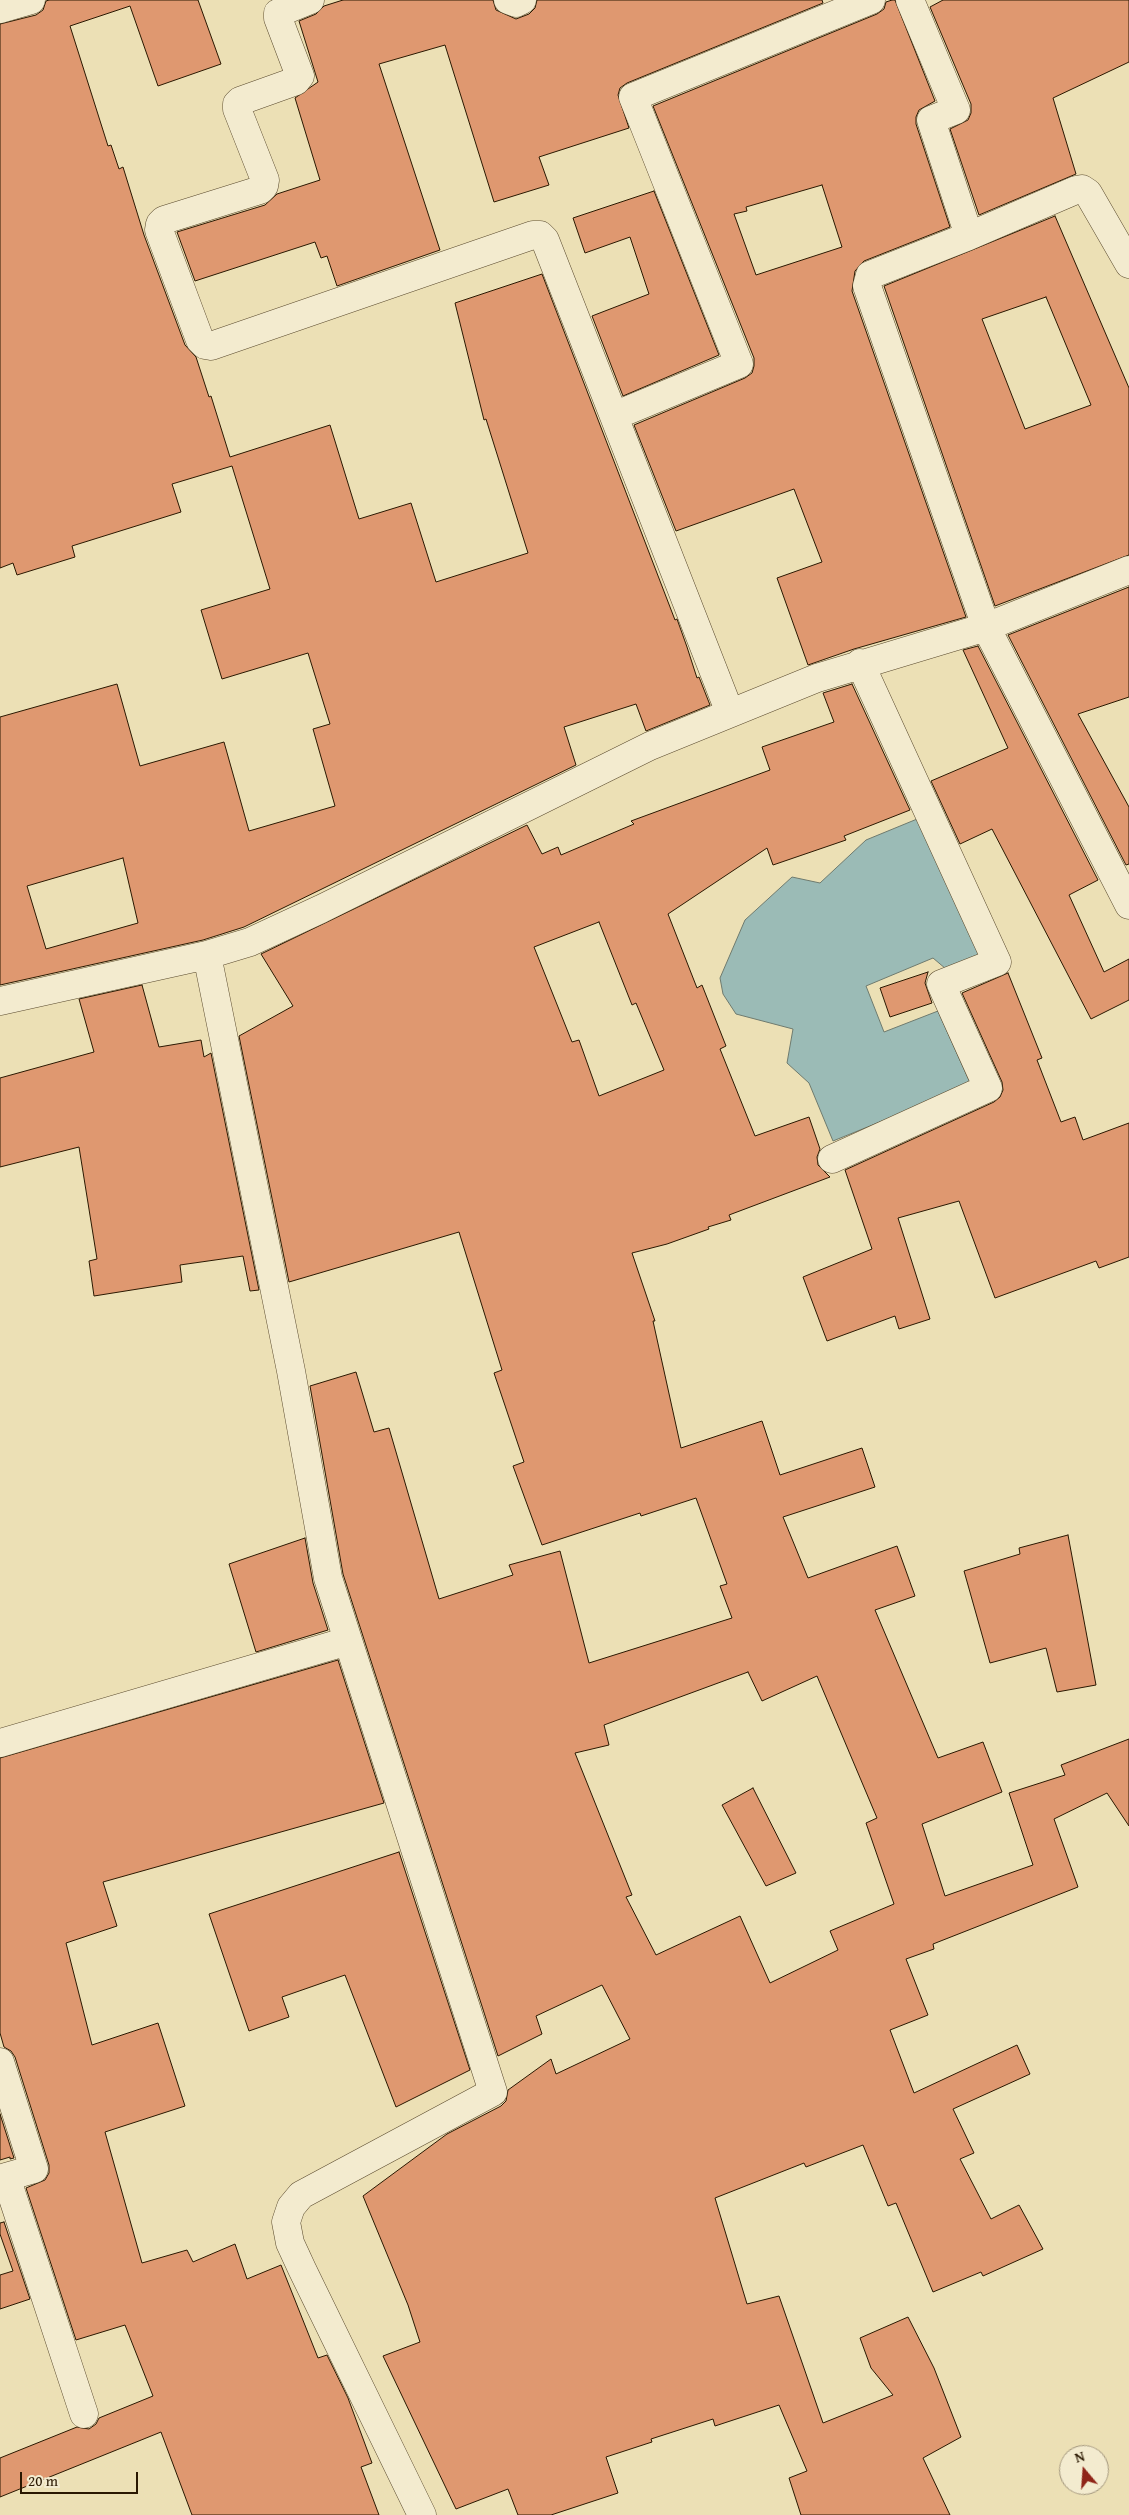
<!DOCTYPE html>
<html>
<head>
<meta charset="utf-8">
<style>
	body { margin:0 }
	#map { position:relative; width:1129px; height:2515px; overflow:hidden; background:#ece0b5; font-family:"Gentium Book Plus",serif }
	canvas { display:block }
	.north { position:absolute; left:1059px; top:2445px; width:50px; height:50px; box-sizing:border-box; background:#f3ebcf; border:1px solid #a3977d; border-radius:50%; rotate:342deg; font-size:14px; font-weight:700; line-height:20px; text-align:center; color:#2a1801 }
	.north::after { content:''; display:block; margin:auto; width:18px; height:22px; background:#8f2418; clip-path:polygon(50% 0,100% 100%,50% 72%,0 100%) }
	.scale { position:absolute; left:20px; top:2472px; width:118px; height:22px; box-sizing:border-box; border:2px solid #2a1801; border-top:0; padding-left:6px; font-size:15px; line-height:18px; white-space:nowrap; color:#2a1801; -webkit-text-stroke:4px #f3ebcf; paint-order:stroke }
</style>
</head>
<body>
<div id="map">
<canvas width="1129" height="2515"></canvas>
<div class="north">N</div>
<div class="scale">20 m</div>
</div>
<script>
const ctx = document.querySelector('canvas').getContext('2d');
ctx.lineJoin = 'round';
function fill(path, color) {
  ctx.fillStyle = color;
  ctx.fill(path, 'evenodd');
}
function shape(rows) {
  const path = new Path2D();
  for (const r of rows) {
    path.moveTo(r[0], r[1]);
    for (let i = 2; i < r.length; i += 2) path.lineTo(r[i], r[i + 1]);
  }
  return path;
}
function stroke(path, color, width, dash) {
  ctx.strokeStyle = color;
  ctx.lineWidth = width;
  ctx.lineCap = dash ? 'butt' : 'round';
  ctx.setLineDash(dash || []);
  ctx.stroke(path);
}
const water = shape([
	[922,817,982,956,946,969,933,958,866,986,884,1032,938,1011,971,1085,833,1141,809,1083,787,1063,793,1029,736,1014,723,994,720,978,745,920,792,877,820,883,866,840,922,817]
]);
fill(water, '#9bbbb6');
stroke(water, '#6e7a6e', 1);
const building = shape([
	[49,0,198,0,221,64,158,86,130,6,70,26,108,146,111,145,119,169,123,167,144,235,185,345,196,357,209,397,211,396,230,457,330,425,359,519,411,503,436,582,528,553,486,419,484,420,455,303,542,274,675,620,677,619,687,647,697,678,699,677,710,705,646,731,636,704,564,727,576,765,244,927,203,940,0,985,0,717,117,684,140,766,224,742,249,831,335,806,313,729,330,724,308,653,222,679,201,610,270,589,232,466,172,484,181,512,72,546,75,557,17,575,13,563,0,568,0,24,36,15,43,10,46,1,49,0],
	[123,858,138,923,46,949,27,886,123,858],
	[343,0,493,0,496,10,516,19,529,14,535,8,537,0,822,0,823,3,627,83,620,88,618,95,629,128,539,157,549,185,494,202,445,45,379,64,440,250,337,286,327,256,321,258,315,242,195,281,177,232,265,205,277,194,320,180,295,98,318,82,299,21,316,14,324,6,343,0],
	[892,0,895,0,935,101,919,110,916,117,916,124,950,227,864,261,855,271,852,291,966,617,854,649,808,665,777,578,822,562,794,489,676,531,634,425,745,378,752,373,754,366,754,358,653,106,877,14,884,9,886,2,892,0],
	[822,185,842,247,756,275,734,214,747,211,746,207,822,185],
	[943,0,1129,0,1129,62,1053,98,1076,174,979,215,950,129,968,120,971,113,971,104,930,7,943,0],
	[654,191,719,355,623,396,592,316,649,294,630,237,585,253,573,218,654,191],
	[1055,216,1129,388,1129,555,995,606,884,286,1055,216],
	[1046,297,1091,405,1025,429,982,319,1046,297],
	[1129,587,1129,697,1078,714,1129,807,1129,864,1126,865,1008,635,1129,587],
	[978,646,1098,880,1069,895,1104,972,1129,959,1129,1000,1091,1019,992,829,960,844,931,781,1008,748,963,650,978,646],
	[852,684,910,810,844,836,846,840,773,865,767,848,668,914,697,988,702,985,726,1046,720,1049,755,1136,809,1117,820,1149,817,1157,818,1165,830,1177,729,1215,731,1220,708,1227,709,1229,667,1244,632,1253,655,1321,653,1321,681,1448,762,1421,780,1475,862,1448,875,1487,783,1517,808,1578,897,1546,915,1596,875,1610,938,1758,983,1742,1002,1792,922,1824,945,1896,1033,1865,1009,1793,1065,1775,1061,1765,1129,1739,1129,1826,1107,1793,1054,1819,1078,1887,933,1944,934,1949,906,1959,928,2015,890,2030,914,2093,1017,2045,1030,2074,953,2109,974,2153,960,2159,991,2219,1019,2205,1043,2249,983,2276,981,2272,933,2292,896,2203,888,2206,863,2145,806,2167,804,2163,715,2198,747,2304,779,2296,823,2423,893,2395,871,2368,860,2338,908,2317,934,2368,961,2437,923,2458,950,2515,801,2515,789,2478,807,2471,779,2405,715,2426,713,2419,651,2439,652,2442,606,2457,618,2493,551,2515,518,2515,508,2489,456,2509,383,2356,420,2342,408,2305,363,2196,447,2134,501,2106,506,2101,508,2090,551,2059,556,2074,630,2039,602,1985,536,2016,542,2034,498,2056,343,1574,310,1386,356,1372,374,1432,389,1428,439,1599,513,1575,509,1565,560,1551,589,1663,732,1618,720,1586,727,1584,696,1498,641,1516,640,1513,542,1545,513,1466,524,1462,494,1373,502,1370,459,1232,289,1282,239,1036,293,1006,261,954,527,825,542,854,558,847,561,855,634,824,631,821,770,770,762,747,834,722,823,693,852,684],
	[599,922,632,1005,636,1003,664,1070,599,1096,579,1040,572,1042,534,947,599,922],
	[748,1672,762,1701,817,1676,877,1818,866,1823,894,1904,830,1931,838,1950,770,1983,740,1916,656,1955,626,1897,632,1895,575,1753,609,1745,604,1725,748,1672],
	[928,972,925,983,932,1003,890,1017,880,988,928,972],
	[1008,973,1042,1058,1037,1060,1061,1122,1075,1117,1083,1140,1129,1123,1129,1257,1099,1268,1096,1261,995,1298,959,1201,898,1218,930,1319,899,1329,895,1316,827,1341,803,1277,872,1249,845,1170,994,1102,1000,1097,1003,1090,1002,1082,962,993,1008,973],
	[142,985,159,1047,201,1040,204,1057,211,1053,259,1290,250,1291,243,1256,180,1265,182,1282,94,1296,89,1261,97,1259,79,1147,0,1167,0,1078,94,1052,79,999,142,985],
	[1068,1535,1096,1685,1057,1692,1046,1648,990,1663,964,1571,1020,1554,1019,1548,1068,1535],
	[305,1538,313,1583,328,1630,256,1652,229,1564,305,1538],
	[338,1660,384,1803,103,1882,117,1926,66,1943,92,2045,158,2023,185,2106,105,2132,142,2263,187,2250,193,2262,235,2244,247,2279,281,2265,318,2358,327,2355,348,2398,372,2463,361,2467,379,2515,192,2515,161,2432,0,2497,0,2458,77,2427,89,2429,96,2424,99,2418,153,2396,125,2325,76,2340,26,2188,45,2180,49,2173,49,2165,15,2057,11,2051,4,2047,0,2033,0,1758,338,1660],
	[753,1788,796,1873,766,1886,722,1805,753,1788],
	[399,1852,470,2070,396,2107,345,1975,282,1997,289,2017,249,2031,209,1914,399,1852],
	[0,2114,14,2158,10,2159,10,2157,0,2160,0,2114],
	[4,2222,30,2299,0,2309,0,2275,13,2271,0,2234,0,2223,4,2222]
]);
fill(building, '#df9870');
stroke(building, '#2a1801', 1);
const street = shape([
	[310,0,278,13,278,18,300,76,296,81,240,101,237,104,237,109,265,180,264,186,260,190,164,220,160,224,159,230,200,340,205,345,211,346,533,235,540,235,545,240,730,713],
	[508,0,516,3,522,0],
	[910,0,956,110,931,120,969,236,870,275,867,286,986,627,1129,905],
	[0,9,31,0],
	[969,236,1076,190,1082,189,1088,193,1129,264],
	[614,416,739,364,633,97,871,0],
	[207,955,291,1371,328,1578,493,2092,301,2195,291,2207,286,2222,290,2243,302,2269,422,2515],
	[0,1001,207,955,250,942,321,909,650,746,817,678,986,627,1129,570],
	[832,1159,988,1088,941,984,997,962,860,663],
	[0,1743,348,1641],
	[0,2062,34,2169,6,2177,84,2414]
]);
stroke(street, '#5a4a2e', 29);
stroke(street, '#f3ebcf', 28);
</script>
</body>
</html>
